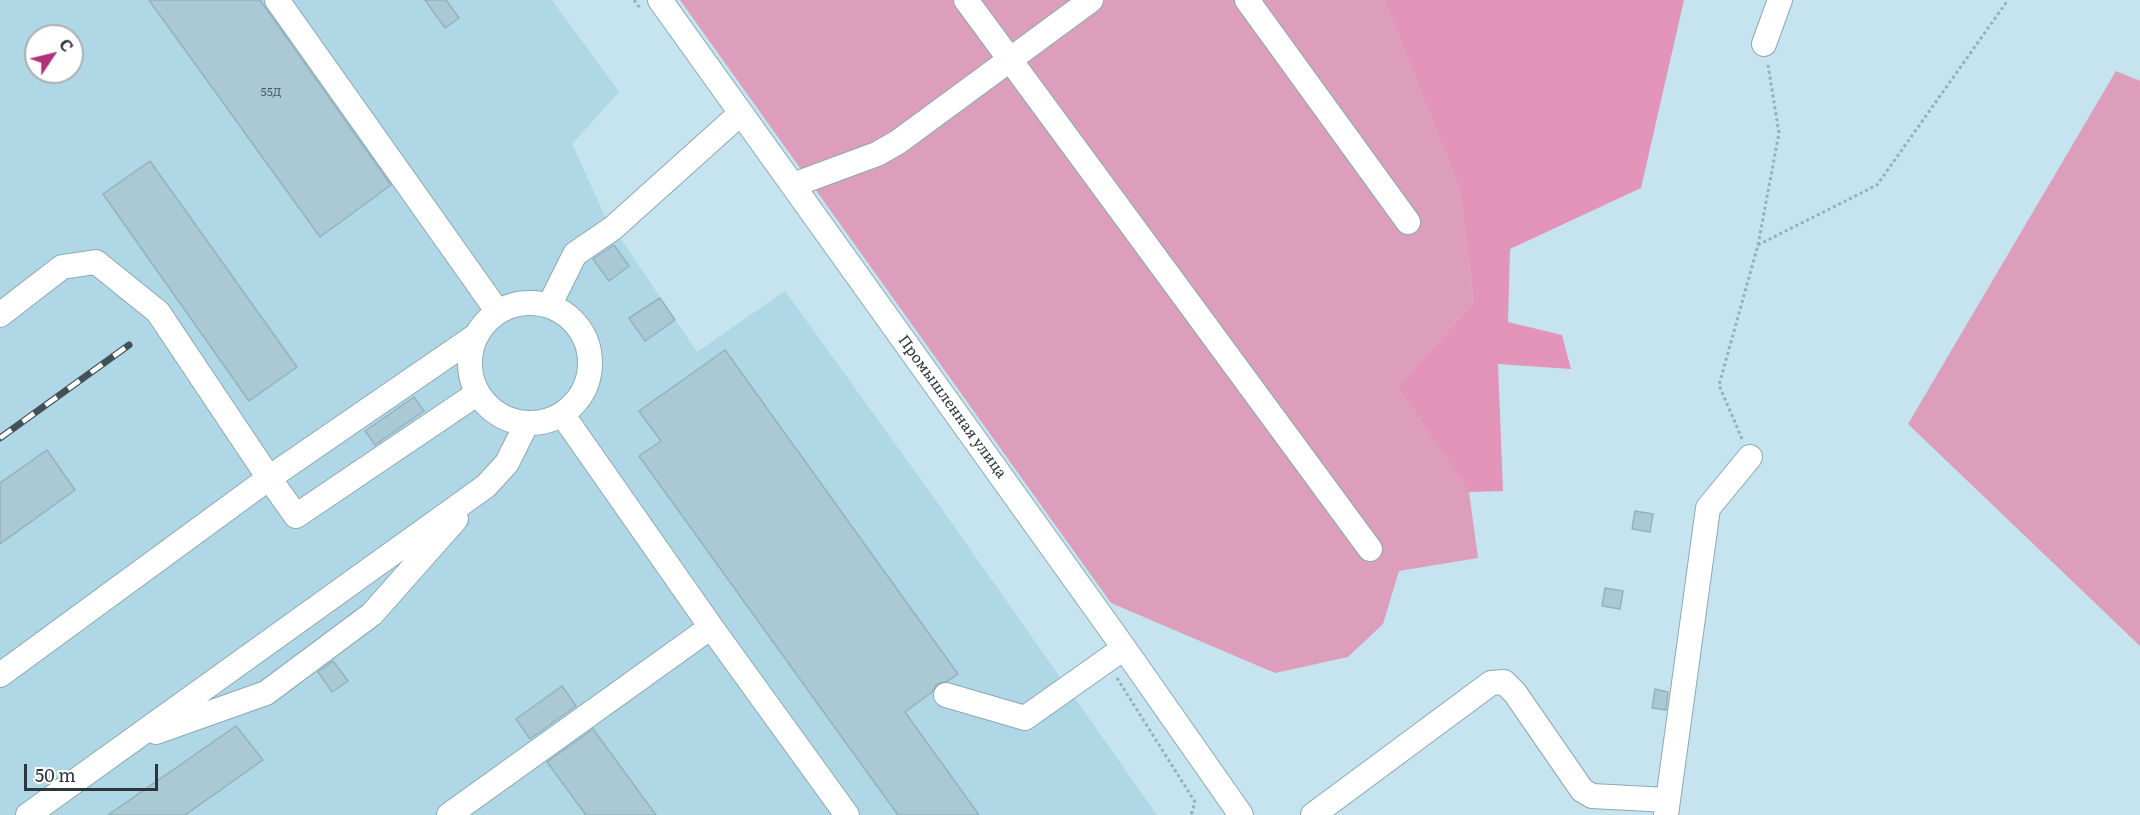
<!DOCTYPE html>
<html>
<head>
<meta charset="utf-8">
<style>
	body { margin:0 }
	#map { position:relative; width:2140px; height:815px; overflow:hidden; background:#c5e4f0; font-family:Literata,serif }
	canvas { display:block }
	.north { position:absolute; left:24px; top:24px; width:60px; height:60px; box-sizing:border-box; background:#fff; border:2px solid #aaafb1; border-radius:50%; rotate:55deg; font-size:16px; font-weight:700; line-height:24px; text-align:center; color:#2b373c }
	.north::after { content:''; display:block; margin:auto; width:21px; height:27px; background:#b2317b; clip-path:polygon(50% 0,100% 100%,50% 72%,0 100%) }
	.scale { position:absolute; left:24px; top:764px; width:134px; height:27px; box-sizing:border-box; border:3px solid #2b373c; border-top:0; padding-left:8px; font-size:18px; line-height:21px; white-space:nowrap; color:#2b373c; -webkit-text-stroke:4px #fff; paint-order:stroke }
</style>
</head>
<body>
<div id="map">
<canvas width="2140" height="815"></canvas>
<div class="north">С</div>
<div class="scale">50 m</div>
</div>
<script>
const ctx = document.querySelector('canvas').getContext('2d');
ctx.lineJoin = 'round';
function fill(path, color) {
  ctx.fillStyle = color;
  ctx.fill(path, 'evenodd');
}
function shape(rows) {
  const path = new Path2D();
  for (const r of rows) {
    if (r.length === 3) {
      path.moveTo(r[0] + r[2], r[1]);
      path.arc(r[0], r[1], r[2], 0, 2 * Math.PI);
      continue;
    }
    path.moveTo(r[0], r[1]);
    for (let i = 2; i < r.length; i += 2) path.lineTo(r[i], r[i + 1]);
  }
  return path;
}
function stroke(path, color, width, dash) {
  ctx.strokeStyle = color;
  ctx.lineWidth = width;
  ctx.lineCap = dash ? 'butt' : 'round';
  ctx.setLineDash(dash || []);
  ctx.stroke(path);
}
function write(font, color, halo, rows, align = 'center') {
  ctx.font = font + ' Literata,serif';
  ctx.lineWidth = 4.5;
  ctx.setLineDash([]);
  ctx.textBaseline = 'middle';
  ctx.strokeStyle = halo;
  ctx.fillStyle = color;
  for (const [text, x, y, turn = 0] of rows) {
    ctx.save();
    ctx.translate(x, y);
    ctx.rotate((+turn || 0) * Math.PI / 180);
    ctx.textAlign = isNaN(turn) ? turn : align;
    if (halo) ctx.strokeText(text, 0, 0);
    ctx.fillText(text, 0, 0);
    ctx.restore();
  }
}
fill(shape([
	[0,0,552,0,619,92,572,144,604,214,697,352,785,291,937,502,1157,815,0,815],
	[36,36,72,36,72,72,36,72]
]), '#b0d7e6');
fill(shape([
	[680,0,1384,0,1459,188,1474,302,1397,387,1469,492,1478,558,1399,571,1383,624,1348,657,1275,673,1111,603],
	[2116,71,2140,81,2140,646,1908,424]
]), '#dd9ebb');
fill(shape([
	[1384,0,1684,0,1641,188,1510,249,1508,322,1562,335,1571,369,1498,364,1503,491,1469,492,1397,387,1474,302,1459,188]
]), '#e294b9');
const building = shape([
	[149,0,260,0,391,185,320,237,149,0],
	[425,0,446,0,459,18,445,28,425,0],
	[150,161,297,367,249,401,103,194,150,161],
	[614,245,629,266,609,281,593,259,614,245],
	[660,298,675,320,645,341,629,318,660,298],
	[725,350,958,674,948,681,937,684,932,692,905,712,979,815,898,815,639,456,661,441,639,411,725,350],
	[414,397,424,411,375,445,365,431,414,397],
	[47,450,75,490,0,544,0,483,47,450],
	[1635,511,1653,514,1650,532,1632,529,1635,511],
	[1605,588,1623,591,1620,609,1602,606,1605,588],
	[333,661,348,681,332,692,318,672,333,661],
	[562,686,576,706,530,739,516,719,562,686],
	[1655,689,1668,692,1666,710,1652,708,1655,689],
	[236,726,263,760,185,815,108,815,236,726],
	[593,729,656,815,586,815,547,762,593,729]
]);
fill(building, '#abc9d4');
stroke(building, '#94b2bd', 1.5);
const minor = shape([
	[277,0,498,312],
	[660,0,1124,648,1241,815],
	[966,0,1370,549],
	[1247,0,1408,222],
	[1764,44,1780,0],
	[793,185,877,154,898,142,1091,0],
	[530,363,60],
	[549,306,575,254,613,228,741,113],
	[0,315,62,267,96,262,158,312,269,478,477,335],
	[562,414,711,627,847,815],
	[0,675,269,478,296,516,478,393],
	[946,695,1025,718,1124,648],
	[156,732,266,693,372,614,456,519],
	[28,815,486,486,507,463,527,423],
	[449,815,711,627],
	[1313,815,1491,683,1504,682,1515,693,1582,790,1592,796,1668,800],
	[1666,815,1708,508,1750,457]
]);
stroke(minor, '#8ba9b3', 26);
stroke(shape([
	[634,0,640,8],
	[1758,245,1877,185,2008,0],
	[1742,439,1719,385,1758,245,1779,133,1768,65],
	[1117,678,1195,802,1191,815]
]), '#96b0ba', 3, [3, 3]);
stroke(minor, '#fff', 24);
const rail = shape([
	[0,438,129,345]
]);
stroke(rail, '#425157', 7);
stroke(rail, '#fff', 4.5, [14]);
write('12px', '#4b5c62', null, [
	["55Д",271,92]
]);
write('15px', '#2b373c', '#fff', [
	["Промышленная улица",952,407,54]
]);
</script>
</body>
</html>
